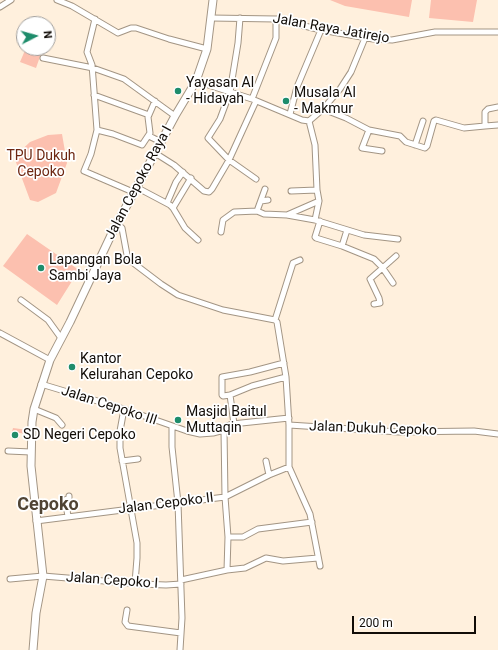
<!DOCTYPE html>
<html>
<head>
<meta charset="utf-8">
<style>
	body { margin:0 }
	#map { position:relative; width:498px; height:650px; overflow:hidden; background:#fff0dd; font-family:Roboto,sans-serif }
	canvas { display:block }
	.north { position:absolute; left:16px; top:16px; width:40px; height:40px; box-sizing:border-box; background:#fff; border:1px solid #a09e9c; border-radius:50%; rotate:84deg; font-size:11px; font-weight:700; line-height:16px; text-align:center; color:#110c07 }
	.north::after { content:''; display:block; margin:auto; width:14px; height:18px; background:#1e8c6b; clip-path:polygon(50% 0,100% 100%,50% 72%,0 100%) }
	.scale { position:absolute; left:352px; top:616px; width:124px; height:18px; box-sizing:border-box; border:2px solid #110c07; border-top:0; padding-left:5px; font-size:12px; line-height:14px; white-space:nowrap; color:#110c07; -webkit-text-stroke:3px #fff; paint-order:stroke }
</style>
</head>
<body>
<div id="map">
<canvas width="498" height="650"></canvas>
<div class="north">N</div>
<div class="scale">200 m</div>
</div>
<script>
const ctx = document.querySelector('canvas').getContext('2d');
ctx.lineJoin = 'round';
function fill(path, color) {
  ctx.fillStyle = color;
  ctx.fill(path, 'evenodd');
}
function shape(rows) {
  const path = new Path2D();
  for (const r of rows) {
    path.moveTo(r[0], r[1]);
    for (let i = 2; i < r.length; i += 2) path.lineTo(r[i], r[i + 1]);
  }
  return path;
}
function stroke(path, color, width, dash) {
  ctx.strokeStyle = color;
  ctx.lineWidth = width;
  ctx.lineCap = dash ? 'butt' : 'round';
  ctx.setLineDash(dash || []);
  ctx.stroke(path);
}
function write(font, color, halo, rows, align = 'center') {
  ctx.font = font + ' Roboto,sans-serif';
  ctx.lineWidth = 3.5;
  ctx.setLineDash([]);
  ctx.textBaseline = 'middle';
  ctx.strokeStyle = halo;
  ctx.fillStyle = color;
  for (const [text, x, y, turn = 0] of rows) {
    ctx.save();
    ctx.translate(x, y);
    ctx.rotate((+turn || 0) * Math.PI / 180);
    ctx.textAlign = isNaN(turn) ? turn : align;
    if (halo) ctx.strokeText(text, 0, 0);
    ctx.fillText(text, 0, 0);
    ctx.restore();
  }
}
fill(shape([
	[330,0,412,0,409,17,345,6],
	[431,0,477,0,473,22,429,18],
	[26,48,43,48,36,68,20,62],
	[62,134,67,163,56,193,38,202,30,200,14,157,30,142,48,135],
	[27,234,79,270,57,305,3,266],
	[13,428,28,430,27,434,12,432]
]), '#fcc0af');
const street = shape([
	[57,0,72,6,118,33,131,28,136,28,169,39,207,49],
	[0,7,11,0],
	[211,18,276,19,321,30,373,39,392,40,435,32,498,32],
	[240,18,238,43,230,92,220,119,208,138,229,160,256,179],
	[95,19,87,52,92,65,97,130,91,154,84,171,133,192],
	[43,58,93,68,124,79,175,116],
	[196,81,252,99,302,120,309,121,323,109,340,89,351,72,365,38],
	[94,95,149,115],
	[252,99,276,38,276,19],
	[498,107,488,109,485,112,485,126,498,125],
	[323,109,346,118,369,130,362,148,382,151],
	[290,114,297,87,321,30],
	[97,130,113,134,142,145,150,133,148,117,155,101],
	[369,130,400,136,406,142,425,148,427,146,434,121,436,120,464,128,485,126],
	[149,136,161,142],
	[415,145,423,121],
	[155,153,174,165,204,191,209,192,212,189,229,160,256,101],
	[136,187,170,205,173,208,185,228,198,240],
	[317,190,319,201,287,215,315,220,364,235,398,239],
	[291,191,317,190,315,145,309,121],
	[261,201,268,200],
	[167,203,176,182,183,172],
	[173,208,191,178],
	[257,211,265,189],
	[315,220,319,201],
	[320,221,315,237,316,238,342,246],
	[117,224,122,228,127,255,132,262,161,284,178,295,223,310,275,320,277,322,286,377,289,425,289,467,310,514,320,566],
	[347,230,342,246,374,259,382,267,393,283],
	[221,232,223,220,234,212,257,211,264,214,287,215],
	[21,300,48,320,61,338],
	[374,304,380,303,379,298,370,279,396,256],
	[275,320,293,263,300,260],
	[0,333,50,360],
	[284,363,250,372,222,377,222,395,223,396,230,395,252,386,286,377],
	[41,384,124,409,187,431,200,434,213,433,224,430,227,426,232,424,289,418],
	[230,395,234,424],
	[34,409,56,418,62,425],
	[124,409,120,431,120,448,137,543,137,558,135,583],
	[289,425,399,432,474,431,498,434],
	[172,426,172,447,178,503,182,618,180,650],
	[224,430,225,497,228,537,227,570],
	[8,451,31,452],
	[122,461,138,459],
	[266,461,269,475],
	[68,516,65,500,69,498,69,496],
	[36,521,225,497,269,475,289,467],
	[228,537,243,537,258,529,312,522],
	[10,579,43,576,141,584,166,585,181,584],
	[181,580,227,570,245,568,266,558,283,561,318,558],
	[127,610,125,622,128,626,181,633]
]);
const secondary = shape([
	[33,650,36,613,43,576,31,466,32,422,34,409,50,360,70,322,113,231,175,116,196,81,207,49,213,0]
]);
stroke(street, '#a39584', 7);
stroke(secondary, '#a39584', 9);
stroke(street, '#fff', 5);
stroke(secondary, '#fff', 7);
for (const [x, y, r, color] of [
	[178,91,4,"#1e8c6b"],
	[286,101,4,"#1e8c6b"],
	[41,268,4,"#1e8c6b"],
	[72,367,4,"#1e8c6b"],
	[178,420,4,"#1e8c6b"],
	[15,435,4,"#1e8c6b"]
]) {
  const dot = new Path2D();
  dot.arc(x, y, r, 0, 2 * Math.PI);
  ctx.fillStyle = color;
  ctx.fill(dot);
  stroke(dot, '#fff', 1.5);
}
write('14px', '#110c07', '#fff', [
	["Jalan Raya Jatirejo",331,29,10],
	["Jalan Cepoko Raya I",139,183,-62],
	["Jalan Cepoko III",109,406,18],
	["Jalan Dukuh Cepoko",373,429,2],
	["Jalan Cepoko II",166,504,-7],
	["Jalan Cepoko I",112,581,4]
]);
write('14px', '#110c07', '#fff', [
	["Yayasan Al",186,83],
	["- Hidayah",186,99],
	["Musala Al",294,93],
	["- Makmur",294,109],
	["Lapangan Bola",49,260],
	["Sambi Jaya",49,276],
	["Kantor",80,359],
	["Kelurahan Cepoko",80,375],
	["Masjid Baitul",186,412],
	["Muttaqin",186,428],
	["SD Negeri Cepoko",23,435]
], 'left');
write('14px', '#6d2611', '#fff', [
	["TPU Dukuh",41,156],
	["Cepoko",41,172]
]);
write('bold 18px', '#504434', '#fff', [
	["Cepoko",48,505]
]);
</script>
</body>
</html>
